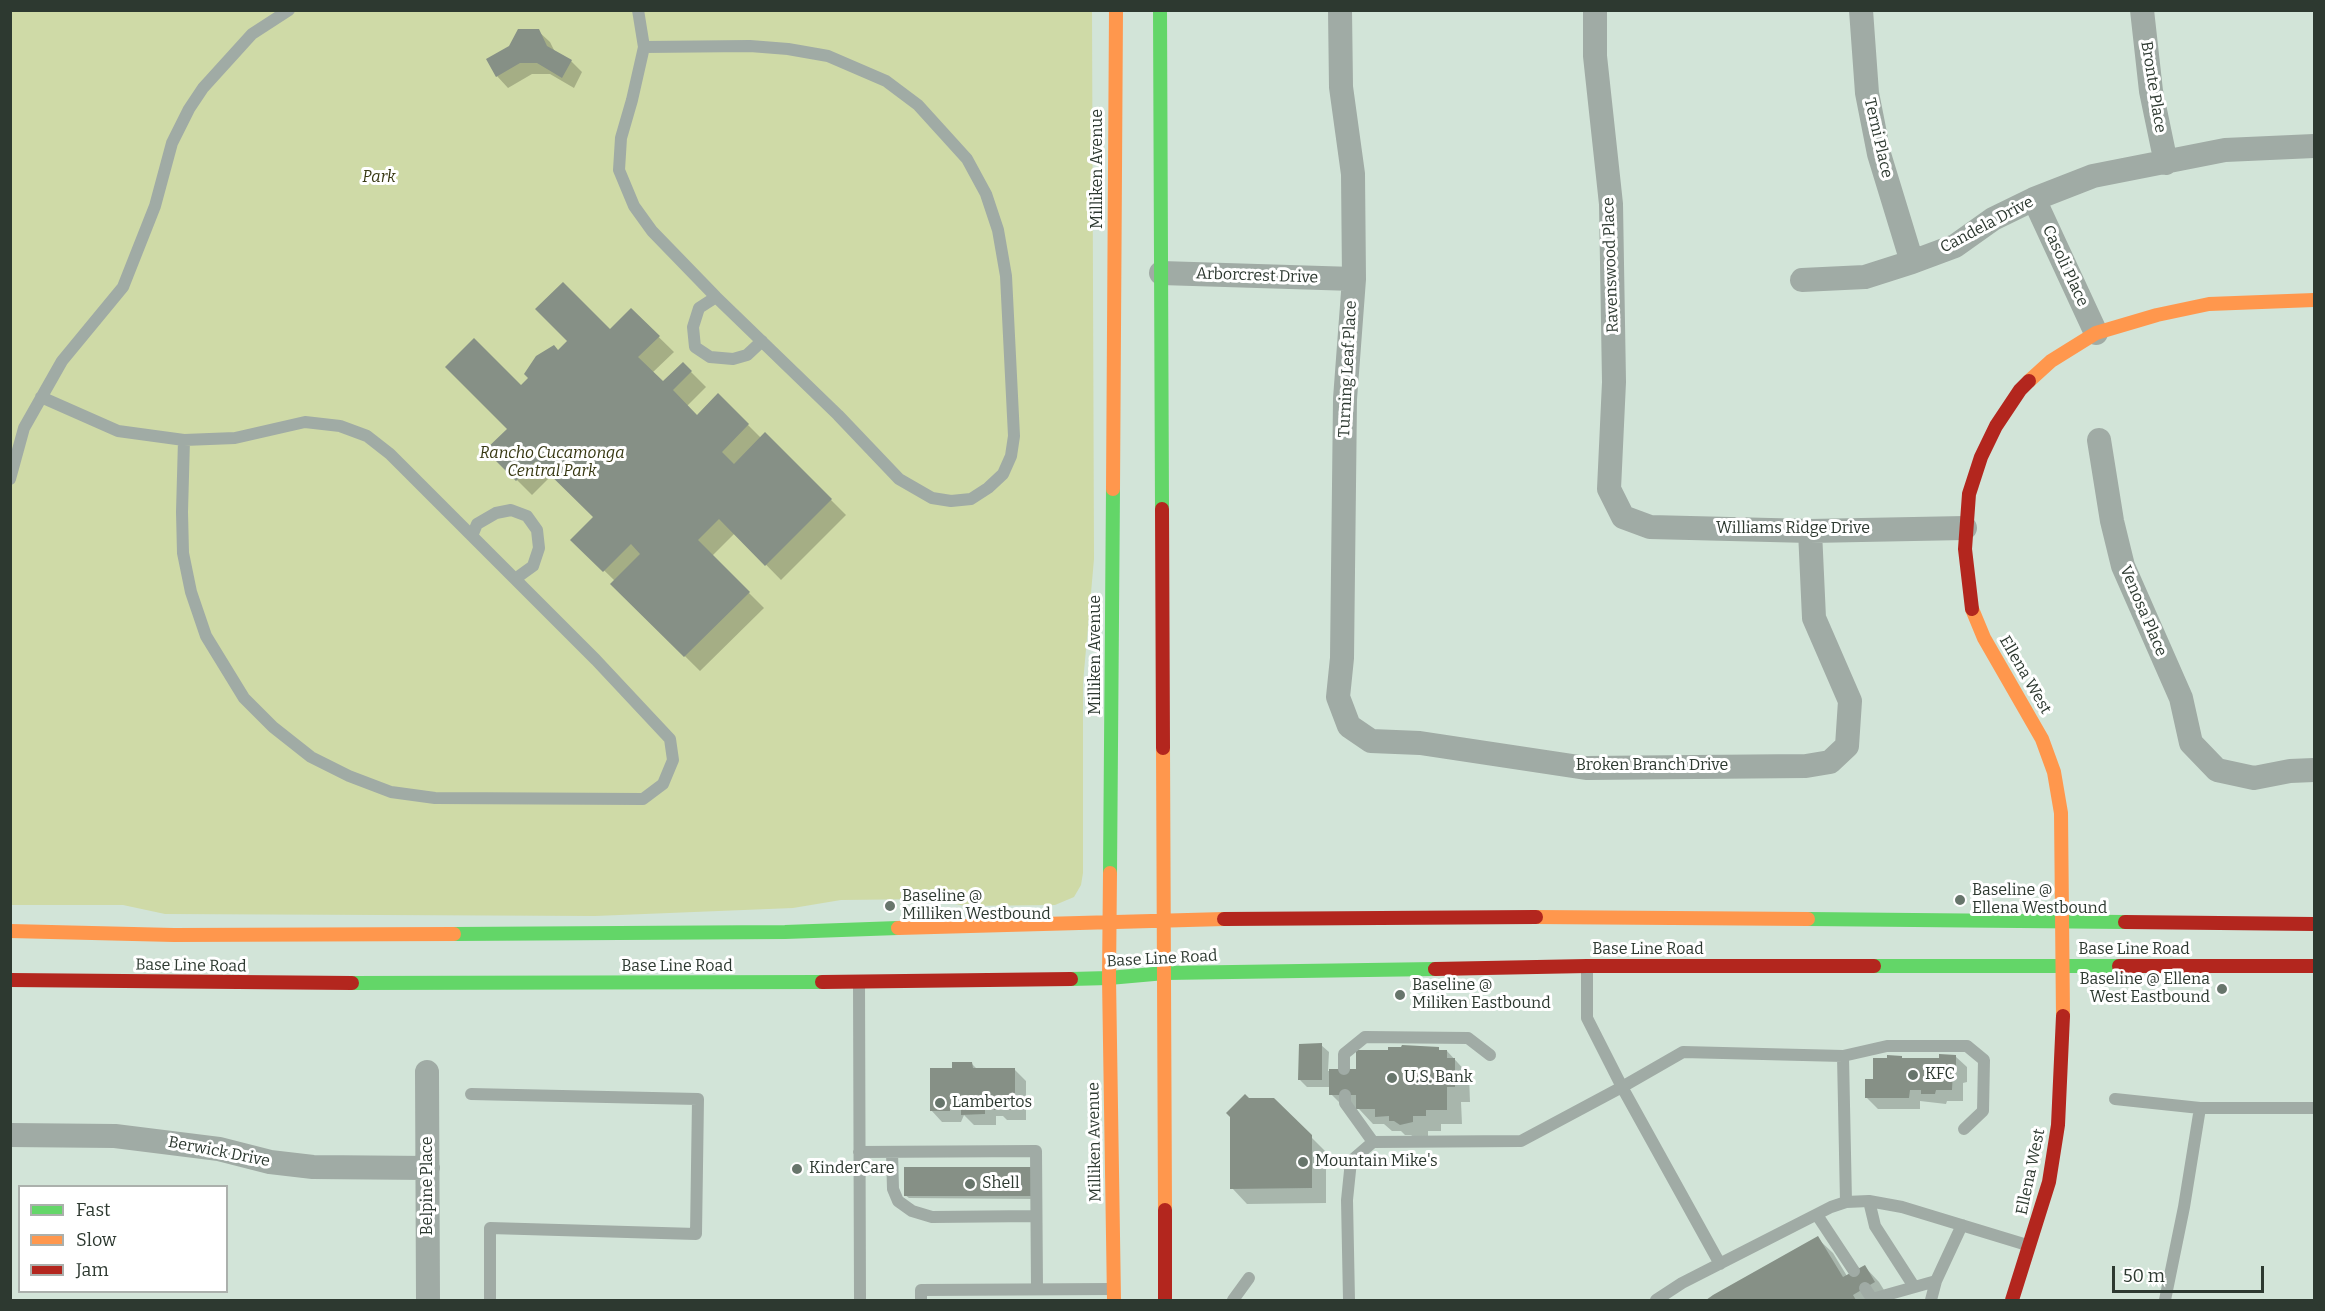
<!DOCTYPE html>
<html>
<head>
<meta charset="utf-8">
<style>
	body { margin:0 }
	#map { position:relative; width:2325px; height:1311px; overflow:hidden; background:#d2e4d8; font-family:Bitter,serif }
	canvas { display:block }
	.frame { position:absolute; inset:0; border:12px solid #2d3930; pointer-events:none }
	.legend { position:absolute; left:18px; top:1185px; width:210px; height:108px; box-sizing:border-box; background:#fff; border:2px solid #abb0ac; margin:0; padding:8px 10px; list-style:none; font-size:18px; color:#2d3930 }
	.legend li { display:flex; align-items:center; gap:12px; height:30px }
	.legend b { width:30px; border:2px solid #abb0ac }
	.scale { position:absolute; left:2112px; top:1266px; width:152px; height:27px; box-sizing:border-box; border:3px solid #2d3930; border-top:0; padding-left:8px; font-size:18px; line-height:21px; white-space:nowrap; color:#2d3930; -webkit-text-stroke:4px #fff; paint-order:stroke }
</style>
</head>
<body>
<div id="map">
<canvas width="2325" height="1311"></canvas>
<div class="frame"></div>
<ul class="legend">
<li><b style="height:8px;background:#63d668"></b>Fast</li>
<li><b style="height:8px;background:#ff974d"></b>Slow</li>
<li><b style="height:8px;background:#b3261e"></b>Jam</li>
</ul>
<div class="scale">50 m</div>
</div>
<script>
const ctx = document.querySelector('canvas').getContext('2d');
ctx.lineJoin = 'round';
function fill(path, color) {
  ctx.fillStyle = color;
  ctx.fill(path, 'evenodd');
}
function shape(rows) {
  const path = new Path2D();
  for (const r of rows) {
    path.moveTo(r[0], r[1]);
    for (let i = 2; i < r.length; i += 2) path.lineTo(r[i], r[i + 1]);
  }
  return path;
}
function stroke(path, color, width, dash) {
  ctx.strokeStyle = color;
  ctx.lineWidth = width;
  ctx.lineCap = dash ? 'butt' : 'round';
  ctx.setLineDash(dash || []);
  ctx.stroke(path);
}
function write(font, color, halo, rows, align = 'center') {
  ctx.font = font + ' Bitter,serif';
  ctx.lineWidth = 6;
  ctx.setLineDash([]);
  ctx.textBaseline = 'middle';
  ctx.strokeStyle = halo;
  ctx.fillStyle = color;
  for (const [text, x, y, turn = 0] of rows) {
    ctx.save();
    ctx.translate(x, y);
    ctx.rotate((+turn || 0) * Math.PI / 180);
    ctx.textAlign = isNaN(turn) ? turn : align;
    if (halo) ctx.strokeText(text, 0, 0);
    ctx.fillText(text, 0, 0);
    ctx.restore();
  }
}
fill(shape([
	[11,11,1092,11,1094,559,1083,683,1083,873,1081,885,1074,897,1055,905,965,906,930,899,841,900,793,908,595,916,165,914,123,905,11,905]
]), '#cfdaa7');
fill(shape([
	[538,31,550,42,555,52,571,61,582,72,574,88,550,74,532,74,508,88,497,76],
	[631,310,674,352,652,373,663,383,683,364,706,387,687,406,697,417,718,395,761,438,765,434,846,515,781,580,735,533,712,556,764,608,700,671,612,584,615,581,573,540,595,518,552,475,532,495,487,450,509,429,558,352,610,331],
	[1321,1045,1329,1052,1328,1071,1357,1071,1438,1049,1441,1051,1447,1051,1469,1075,1470,1102,1461,1102,1462,1124,1441,1124,1441,1131,1428,1131,1428,1137,1416,1139,1411,1135,1405,1135,1401,1131,1392,1131,1384,1124,1373,1124,1359,1109,1346,1109,1331,1094,1330,1087,1307,1087,1300,1080],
	[1955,1056,1967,1067,1967,1082,1963,1083,1963,1101,1947,1101,1946,1104,1920,1101,1920,1109,1878,1109,1867,1098,1875,1080,1901,1057,1904,1060,1941,1059],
	[972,1064,978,1070,1015,1070,1026,1081,1026,1120,1007,1120,1003,1116,996,1116,996,1125,974,1125,964,1115,961,1122,942,1122,931,1110,953,1069],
	[1273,1099,1326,1152,1326,1203,1247,1204,1232,1188,1248,1100],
	[1032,1169,1035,1199,909,1198,905,1195],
	[1817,1238,1833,1253,1847,1276,1864,1266,1879,1282,1889,1298,1885,1300,1708,1300]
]), '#0003');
fill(shape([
	[518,29,539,29,547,46,572,60,562,78,537,63,520,63,496,77,486,59,509,46],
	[563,282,610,329,631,308,660,336,638,357,663,381,683,362,692,371,673,390,697,415,718,393,749,424,722,452,734,464,765,432,832,499,765,566,719,519,698,540,750,592,684,657,610,584,640,554,631,544,603,572,570,540,593,517,536,461,516,481,485,450,507,429,445,367,474,338,521,385,528,378,524,374,536,356,554,345,558,350,567,341,535,309],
	[1322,1043,1322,1080,1298,1080,1299,1044],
	[1402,1045,1439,1047,1439,1050,1447,1050,1447,1058,1455,1058,1455,1087,1447,1087,1447,1110,1426,1110,1426,1116,1413,1116,1413,1122,1400,1125,1394,1121,1389,1121,1389,1116,1375,1117,1375,1109,1356,1109,1356,1095,1329,1095,1329,1069,1356,1069,1356,1050,1388,1050,1388,1047,1401,1047],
	[1939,1054,1956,1055,1956,1071,1953,1072,1952,1090,1936,1090,1935,1094,1921,1094,1921,1090,1910,1090,1909,1098,1865,1098,1865,1079,1873,1079,1873,1058,1887,1058,1887,1055,1902,1056,1902,1058,1939,1058],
	[952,1062,972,1062,973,1068,1015,1068,1015,1110,994,1110,994,1106,985,1106,985,1114,961,1115,961,1105,953,1105,953,1107,950,1107,950,1111,930,1111,930,1068,952,1068],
	[1245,1094,1249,1098,1274,1098,1312,1135,1312,1188,1230,1189,1230,1117,1226,1113],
	[904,1167,1032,1167,1032,1196,904,1196],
	[1818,1236,1843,1277,1865,1265,1875,1282,1853,1295,1856,1300,1706,1300,1713,1295]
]), '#869086');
stroke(shape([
	[638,10,644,47,632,100,621,138,619,170,634,206,652,231,716,297,838,415,899,479,932,498,951,501,971,499,988,488,1003,474,1011,456,1014,436,1006,276,998,230,986,194,967,159,918,105,886,81,828,56,788,49,750,46,644,47],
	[716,297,699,308,693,327,695,347,710,357,733,359,747,355,762,341],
	[41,397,118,431,184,440,235,438,305,422,340,426,367,436,390,454,596,660,670,739,673,760,663,784,643,799,435,798,391,792,349,776,311,757,273,727,244,698,206,636,191,592,183,553,182,512,184,440],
	[10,479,24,428,62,361,123,287,155,206,172,143,189,109,203,88,252,34,289,10],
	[472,536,477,524,496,513,511,510,527,516,537,530,539,548,533,566,515,579],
	[1587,968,1587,1018,1622,1087,1720,1264],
	[859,983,860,1300],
	[1843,1056,1887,1046,1967,1046,1984,1060,1983,1111,1964,1129],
	[1344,1069,1344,1054,1365,1037,1468,1038,1490,1055],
	[471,1094,698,1099,696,1234,490,1228,490,1300],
	[1345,1095,1345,1103,1373,1142],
	[2115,1099,2200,1108,2314,1108],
	[859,1152,1036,1151,1037,1289],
	[892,1152,893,1189,898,1201,912,1211,932,1217,1036,1216],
	[1869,1201,1875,1226,1913,1285],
	[1817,1215,1854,1271],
	[1865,1288,1872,1299,1936,1281],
	[921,1300,921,1290,1113,1289],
	[1233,1300,1249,1278],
	[1349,1300,1347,1200,1351,1161,1373,1142,1521,1141,1622,1087,1683,1052,1843,1056,1846,1202],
	[1656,1300,1682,1283,1831,1207,1846,1202,1869,1201,1902,1207,2027,1245],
	[1931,1300,1936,1281,1962,1225],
	[2165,1300,2184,1207,2200,1108]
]), '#a0aba5', 12);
stroke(shape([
	[1340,10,1341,87,1353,174,1354,279,1345,399,1342,658,1338,697,1349,726,1371,741,1420,743,1586,768,1806,766,1830,762,1847,746,1850,701,1814,618,1810,531],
	[1595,10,1595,56,1611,204,1614,382,1609,489,1623,517,1650,527,1810,531,1965,528],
	[1861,10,1867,93,1879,154,1912,262],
	[2142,10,2151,91,2166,163],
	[2034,199,2096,333],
	[1161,273,1354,279],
	[1802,280,1865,277,1912,262,1955,246,1993,219,2034,199,2093,176,2225,150,2314,146],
	[2099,440,2112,521,2123,566,2181,698,2191,743,2217,770,2254,778,2290,771,2314,770],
	[427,1072,428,1300],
	[10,1135,115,1136,219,1149,270,1162,313,1167,428,1168]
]), '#a0aba5', 24);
stroke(shape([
	[1160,10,1162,509],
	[1110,873,1113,489],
	[1808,919,2125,922],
	[454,934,785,932,898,928],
	[1874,966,2119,966],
	[1071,979,1109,978,1165,973,1435,969],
	[352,983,822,982]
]), '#63d668', 14);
stroke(shape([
	[2029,381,2051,361,2096,333,2157,315,2209,304,2314,300],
	[1113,489,1116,10],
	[1972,609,1984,638,2042,739,2054,772,2061,813,2063,1016],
	[1163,748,1165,1210],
	[1110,873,1109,978,1114,1300],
	[1536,917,1808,919],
	[898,928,1224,919],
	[10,931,174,935,454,934]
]), '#ff974d', 14);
stroke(shape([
	[1162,509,1163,748],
	[1972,609,1965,549,1969,494,1981,457,1996,426,2020,390,2029,381],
	[1224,919,1536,917],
	[2125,922,2314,924],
	[2119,966,2314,966],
	[1435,969,1587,966,1874,966],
	[10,980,352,983],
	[822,982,1071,979],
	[1165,1210,1165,1300],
	[2012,1300,2049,1182,2058,1125,2063,1016]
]), '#b3261e', 14);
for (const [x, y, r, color] of [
	[1960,900,6,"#67756b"],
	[890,906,6,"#67756b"],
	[2222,989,6,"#67756b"],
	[1400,995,6,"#67756b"],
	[1913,1075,6,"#67756b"],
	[1392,1078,6,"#67756b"],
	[940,1103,6,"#67756b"],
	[1303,1162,6,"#67756b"],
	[797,1169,6,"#67756b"],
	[970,1184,6,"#67756b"]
]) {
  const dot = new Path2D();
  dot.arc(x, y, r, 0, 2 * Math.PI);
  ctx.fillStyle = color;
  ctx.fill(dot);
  stroke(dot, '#fff', 2);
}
write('16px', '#2d3930', '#fff', [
	["Bronte Place",2153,87,81],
	["Terni Place",1878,138,77],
	["Milliken Avenue",1098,169,-90],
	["Candela Drive",1987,225,-28],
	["Ravenswood Place",1611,265,-92],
	["Casoli Place",2065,266,65],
	["Arborcrest Drive",1257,276,2],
	["Turning Leaf Place",1348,369,-87],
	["Williams Ridge Drive",1793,529],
	["Venosa Place",2143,611,67],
	["Milliken Avenue",1096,655,-90],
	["Ellena West",2025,675,60],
	["Broken Branch Drive",1652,766],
	["Base Line Road",1648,950],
	["Base Line Road",2134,950],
	["Base Line Road",1162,959,-3],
	["Base Line Road",191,966,1],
	["Base Line Road",677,967],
	["Milliken Avenue",1095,1142,-91],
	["Berwick Drive",219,1152,11],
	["Ellena West",2031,1172,-78],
	["Belpine Place",428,1186,-90]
]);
write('italic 16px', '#373812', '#fff', [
	["Park",379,178],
	["Rancho Cucamonga",552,454],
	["Central Park",552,472]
]);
write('16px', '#2d3930', '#fff', [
	["Baseline @",1972,891],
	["Ellena Westbound",1972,909],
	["Baseline @",902,897],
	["Milliken Westbound",902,915],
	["Baseline @ Ellena",2210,980,"right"],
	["West Eastbound",2210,998,"right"],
	["Baseline @",1412,986],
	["Miliken Eastbound",1412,1004],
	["KFC",1925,1075],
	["U.S. Bank",1404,1078],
	["Lambertos",952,1103],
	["Mountain Mike's",1315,1162],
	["KinderCare",809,1169],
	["Shell",982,1184]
], 'left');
</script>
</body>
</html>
